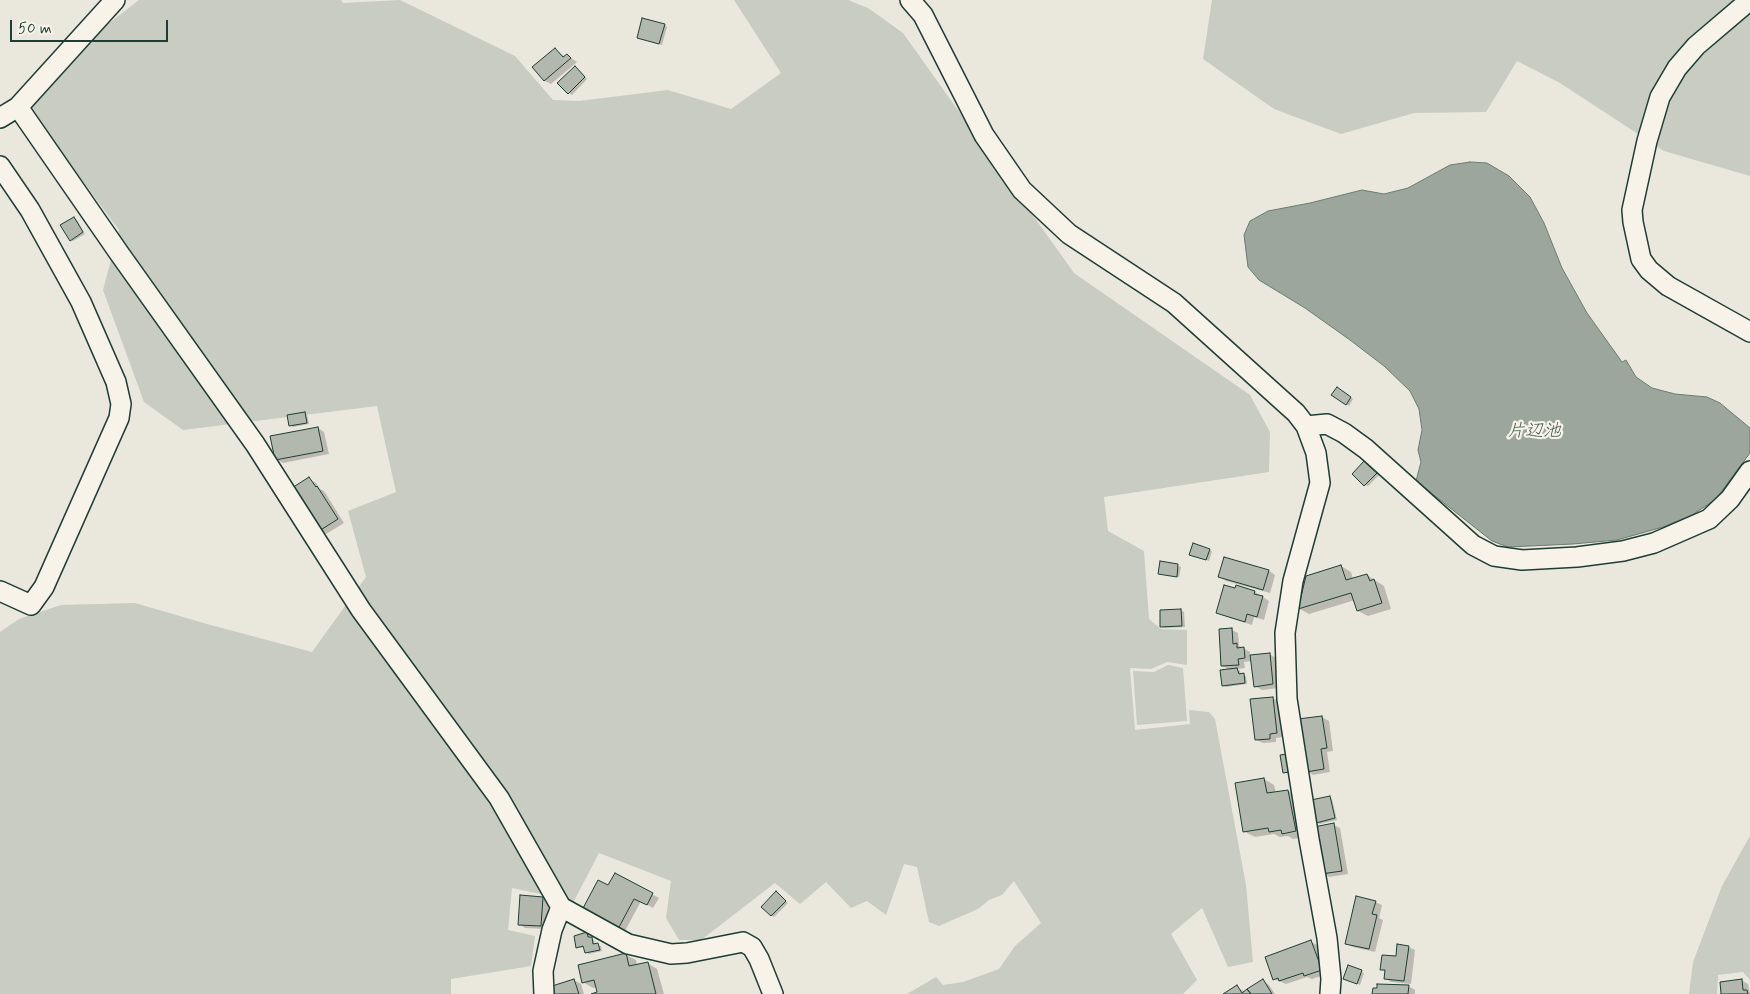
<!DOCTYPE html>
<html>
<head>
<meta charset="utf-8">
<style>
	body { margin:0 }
	#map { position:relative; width:1750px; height:994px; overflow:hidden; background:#eae8dd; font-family:Mynerve,sans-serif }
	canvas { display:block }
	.scale { position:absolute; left:10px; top:20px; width:158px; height:22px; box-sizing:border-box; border:2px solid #1f3d34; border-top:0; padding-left:6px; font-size:15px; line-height:18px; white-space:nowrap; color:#1f3d34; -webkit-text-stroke:4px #f7f3e8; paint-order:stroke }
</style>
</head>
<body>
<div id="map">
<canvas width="1750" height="994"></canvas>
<div class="scale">50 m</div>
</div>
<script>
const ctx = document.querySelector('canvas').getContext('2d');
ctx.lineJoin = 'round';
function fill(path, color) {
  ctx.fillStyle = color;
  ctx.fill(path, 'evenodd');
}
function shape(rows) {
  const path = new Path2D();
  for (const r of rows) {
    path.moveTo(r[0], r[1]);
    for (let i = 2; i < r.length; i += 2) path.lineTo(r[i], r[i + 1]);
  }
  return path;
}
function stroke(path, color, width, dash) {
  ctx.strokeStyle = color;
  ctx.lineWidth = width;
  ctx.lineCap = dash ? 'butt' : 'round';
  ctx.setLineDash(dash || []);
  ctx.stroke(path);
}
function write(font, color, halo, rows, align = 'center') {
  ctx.font = font + ' Mynerve,"Klee One",sans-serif';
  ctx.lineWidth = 4.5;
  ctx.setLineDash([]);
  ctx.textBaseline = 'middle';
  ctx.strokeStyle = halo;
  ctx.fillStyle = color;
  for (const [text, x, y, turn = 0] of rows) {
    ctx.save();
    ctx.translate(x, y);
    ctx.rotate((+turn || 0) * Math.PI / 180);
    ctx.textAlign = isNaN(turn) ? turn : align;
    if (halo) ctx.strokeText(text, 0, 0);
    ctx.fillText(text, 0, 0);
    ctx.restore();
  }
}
fill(shape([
	[139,0,341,0,343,3,400,0,515,56,553,100,579,101,668,90,731,109,781,73,734,0,848,0,868,8,903,33,1074,273,1250,395,1270,432,1269,472,1104,497,1108,531,1144,551,1149,619,1161,629,1187,630,1187,665,1167,662,1151,669,1130,668,1135,730,1190,724,1189,710,1209,712,1215,719,1246,885,1253,962,1228,967,1202,908,1171,934,1197,980,1183,994,907,994,936,977,943,985,963,982,999,969,1015,946,1041,923,1014,881,1002,895,989,900,978,909,939,926,929,922,917,867,904,864,886,915,867,901,851,908,826,882,800,904,775,883,701,940,679,940,666,918,671,881,599,853,574,901,512,888,508,930,535,936,531,966,451,979,451,994,0,994,0,632,19,619,61,605,135,603,207,624,312,652,366,577,348,511,396,492,377,406,183,430,144,402,103,290,119,230,29,109,104,27],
	[1212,0,1750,0,1750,176,1664,151,1560,83,1517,61,1486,112,1414,113,1341,134,1274,109,1203,59],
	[1168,665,1183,668,1187,721,1137,725,1133,671,1154,672],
	[1750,836,1750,980,1743,972,1718,975,1717,994,1689,994,1693,962,1722,886]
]), '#c8ccc1');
const water = shape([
	[1470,162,1487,163,1509,176,1530,197,1544,223,1562,268,1587,313,1622,362,1626,360,1636,377,1652,388,1675,394,1707,397,1720,403,1750,428,1750,453,1715,500,1692,515,1663,527,1617,540,1573,544,1508,547,1492,541,1416,481,1421,462,1418,450,1422,430,1419,409,1410,391,1384,366,1350,340,1305,308,1259,280,1248,267,1244,235,1250,221,1268,211,1310,203,1362,190,1384,194,1408,188,1450,165,1470,162]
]);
fill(water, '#9ca69c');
stroke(water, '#6a7c72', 1);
fill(shape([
	[665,25,667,27,662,45,641,39],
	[555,50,565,57,567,55,577,62,551,84,545,81,534,68],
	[578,69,587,79,572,95,569,93],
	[74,218,77,220,85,234,73,241,71,240],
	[1337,389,1353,399,1349,406,1333,395],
	[304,413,307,415,309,424,293,427,290,425],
	[318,428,324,432,329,454,283,463,276,459],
	[1365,462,1379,475,1368,486,1365,485],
	[309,479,316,483,320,489,324,491,344,523,326,534,320,530],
	[1209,550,1212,551,1209,561,1194,556],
	[1161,562,1181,567,1179,577,1159,574],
	[1341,566,1351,572,1353,579,1367,575,1384,586,1391,609,1368,616,1358,611,1355,600,1309,614,1300,609,1307,577],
	[1269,571,1275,575,1270,593,1226,581,1220,577],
	[1237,586,1255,592,1269,601,1264,620,1254,617,1252,625,1224,616,1217,613],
	[1181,610,1184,612,1185,627,1164,628,1161,626,1161,611],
	[1232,630,1238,633,1239,646,1250,652,1250,656,1269,654,1276,658,1279,688,1262,690,1255,686,1252,661,1244,662,1245,668,1237,669,1240,671,1241,675,1246,676,1247,684,1226,687,1223,685,1230,670,1222,666],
	[1273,698,1279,702,1283,737,1276,738,1276,742,1263,743,1256,740],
	[1322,717,1329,721,1333,751,1327,752,1330,772,1313,775,1307,771],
	[1264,779,1274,785,1276,793,1288,791,1298,797,1305,837,1293,839,1288,836,1280,837,1274,834,1255,837,1245,832,1236,784],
	[1330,797,1332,799,1337,820,1320,824,1317,822],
	[1334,825,1340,828,1348,874,1329,877,1322,873],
	[615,875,659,898,653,908,641,901,625,931,590,913],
	[777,893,788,903,774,917,771,915],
	[543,898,549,902,547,929,525,928,519,924],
	[1375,902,1382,905,1379,918,1383,920,1375,952,1353,947,1346,943],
	[587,934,589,935,590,938,594,940,595,945,601,946,602,951,589,954,586,952,585,947,580,948,577,947],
	[1311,942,1317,945,1327,974,1312,979,1307,977,1286,984,1274,979],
	[1408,947,1415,950,1411,984,1391,982,1385,978,1386,972,1381,969,1397,958],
	[626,955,636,960,637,966,647,963,657,969,664,994,593,994,599,993,597,987,593,988,583,982],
	[1348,967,1364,973,1360,985,1347,980],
	[574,980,581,984,584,994,553,994],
	[1741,980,1748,984,1750,994,1722,994],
	[1263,981,1269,985,1275,994,1225,994,1237,987,1245,992],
	[1408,986,1415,990,1415,994,1374,994]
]), '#0003');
const building = shape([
	[642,18,665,24,659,44,637,38,642,18],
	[555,48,563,57,567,54,571,58,544,81,532,67,555,48],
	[575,66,585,77,568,94,557,83,575,66],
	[74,217,83,232,70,241,60,225,74,217],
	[1337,387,1351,397,1346,405,1331,395,1337,387],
	[305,412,307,423,289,426,287,415,305,412],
	[318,427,323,451,275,460,270,436,318,427],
	[1364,461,1377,473,1364,486,1352,474,1364,461],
	[309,477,316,487,317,486,338,519,319,531,292,488,309,477],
	[1193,543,1210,549,1206,560,1189,555,1193,543],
	[1224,557,1269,570,1263,590,1218,577,1224,557],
	[1160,561,1178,564,1177,577,1158,574,1160,561],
	[1341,565,1346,580,1367,574,1370,581,1374,579,1382,603,1357,611,1351,593,1298,609,1306,576,1341,565],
	[1224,585,1235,588,1236,585,1255,591,1254,594,1263,596,1257,617,1247,614,1245,622,1216,613,1224,585],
	[1181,609,1182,626,1160,627,1160,610,1181,609],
	[1232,628,1233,644,1237,643,1237,648,1244,647,1245,658,1238,659,1239,665,1221,666,1219,629,1232,628],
	[1270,653,1273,684,1254,687,1250,655,1270,653],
	[1237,668,1239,674,1244,673,1245,683,1222,686,1220,670,1237,668],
	[1273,697,1277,733,1270,734,1270,739,1255,740,1250,699,1273,697],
	[1322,716,1327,748,1321,749,1324,769,1306,772,1298,719,1322,716],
	[1288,754,1290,772,1283,773,1280,755,1288,754],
	[1264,778,1267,793,1288,790,1296,831,1282,834,1281,830,1269,832,1268,828,1243,832,1235,783,1264,778],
	[1330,796,1335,818,1316,823,1311,800,1330,796],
	[1334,823,1342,871,1321,874,1314,827,1334,823],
	[615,873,653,893,647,905,634,899,618,929,582,910,598,880,608,885,615,873],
	[776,891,786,901,771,916,761,907,776,891],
	[520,895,543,897,541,926,518,925,520,895],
	[1356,896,1376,901,1372,914,1377,915,1369,949,1345,944,1356,896],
	[587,932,588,937,592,937,593,944,598,943,600,950,585,953,583,946,576,948,574,936,587,932],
	[1311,940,1322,970,1304,976,1303,973,1279,981,1278,978,1273,980,1265,957,1311,940],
	[1397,944,1409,946,1404,981,1384,979,1385,970,1380,970,1382,955,1396,956,1397,944],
	[626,953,629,966,648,962,656,994,591,994,597,992,594,980,582,983,578,965,626,953],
	[1348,965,1362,970,1357,984,1343,979,1348,965],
	[574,979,579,994,551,994,549,987,574,979],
	[1263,979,1272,994,1251,994,1247,989,1263,979],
	[1742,979,1743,990,1747,990,1748,994,1721,994,1720,982,1742,979],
	[1377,984,1409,985,1408,994,1372,994,1373,988,1377,988,1377,984],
	[1237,985,1242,993,1247,989,1251,994,1223,994,1237,985]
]);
fill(building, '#b2b8ae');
stroke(building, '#1f3d34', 1);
const minor = shape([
	[910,0,923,15,984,135,1022,190,1069,234,1174,303,1296,413,1306,426,1316,453,1320,483,1293,581,1285,633,1287,699,1309,839,1327,938,1331,979,1330,994],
	[1750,0,1696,46,1677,68,1660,97,1647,141,1632,210,1633,222,1641,259,1649,270,1668,286,1750,332],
	[18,107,119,253,255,444,361,610,499,798,561,907,552,930,543,971,544,994],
	[0,118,18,107,115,0],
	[0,166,30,210,81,302,116,382,121,404,119,418,44,587,31,605,0,591],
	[1306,426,1327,424,1344,433,1366,449,1473,545,1494,556,1522,560,1577,557,1623,551,1654,543,1709,519,1730,499,1750,471],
	[561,907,628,944,671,954,687,953,743,942,752,947,759,959,773,994]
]);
stroke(minor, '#1f3d34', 22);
stroke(minor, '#f7f3e8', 19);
write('italic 18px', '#445c53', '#f7f3e8', [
	["片辺池",1534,432]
]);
</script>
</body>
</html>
